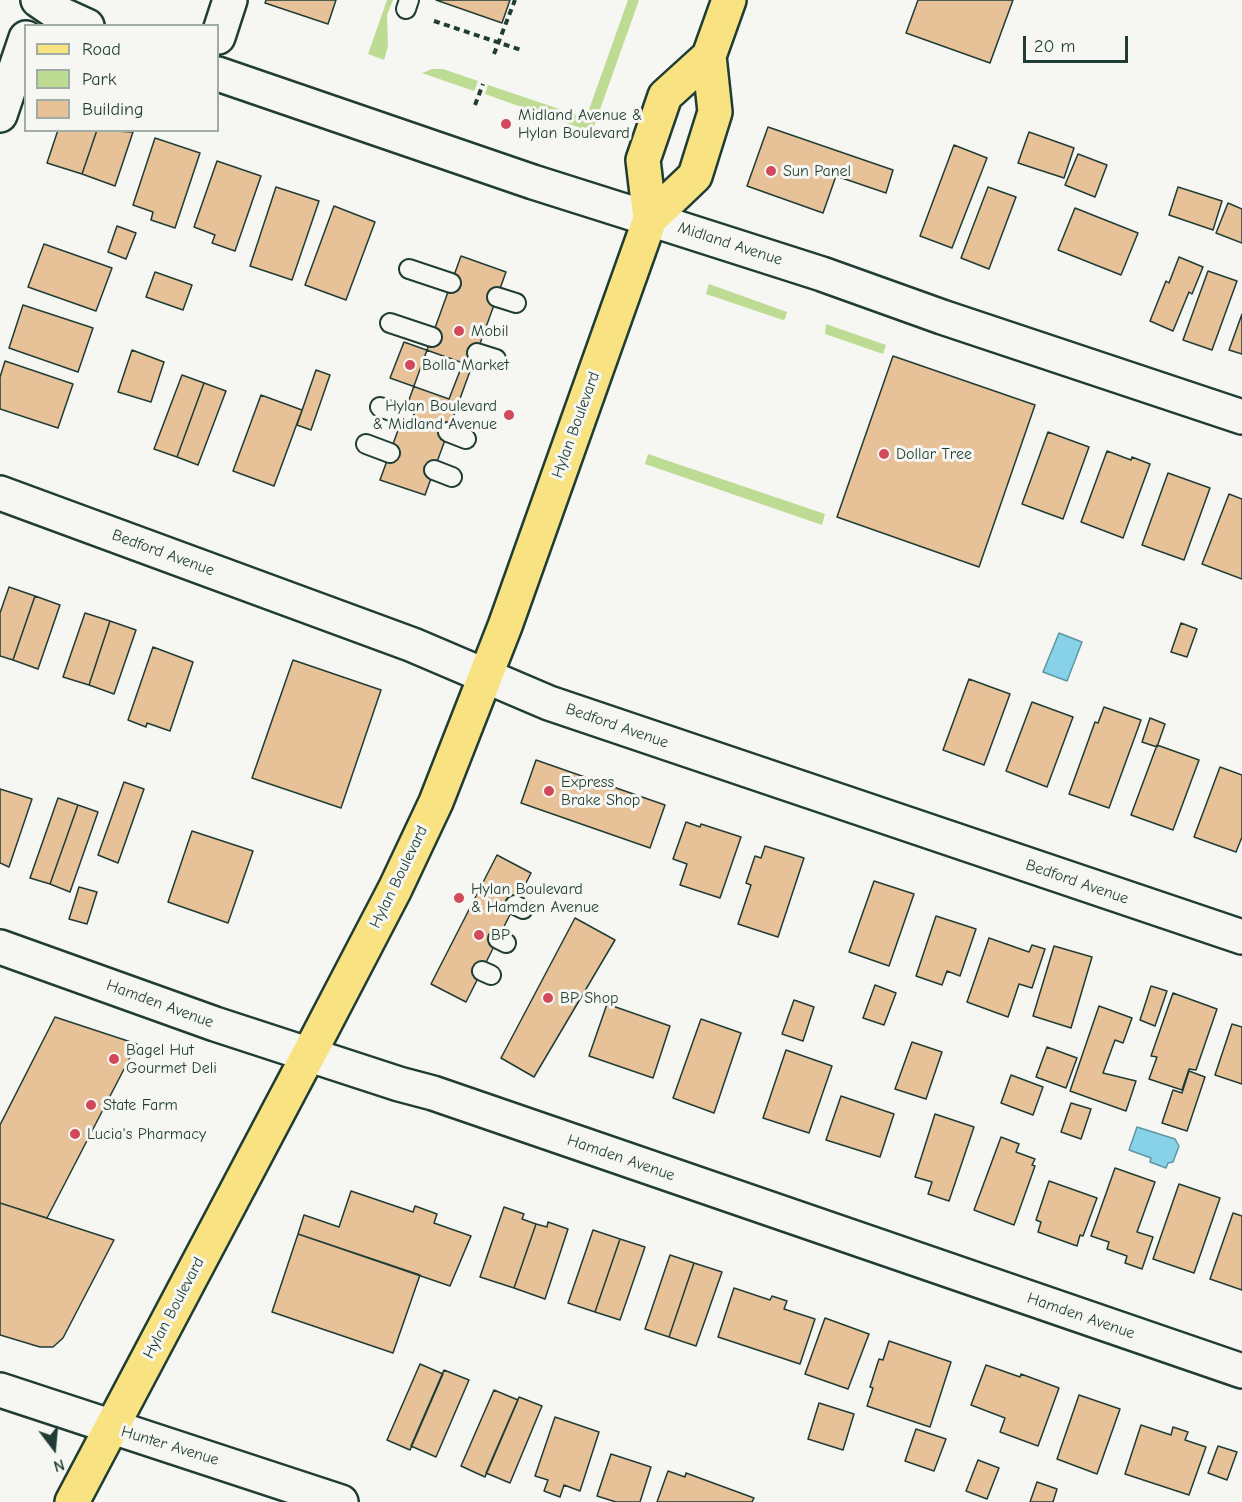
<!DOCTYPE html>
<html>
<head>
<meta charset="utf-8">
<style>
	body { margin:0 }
	#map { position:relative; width:1242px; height:1502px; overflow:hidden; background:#f6f6f2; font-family:"Comic Neue",sans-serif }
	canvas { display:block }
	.legend { position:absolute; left:24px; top:24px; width:195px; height:108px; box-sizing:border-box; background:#f6f6f2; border:2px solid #a0aca6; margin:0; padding:8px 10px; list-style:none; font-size:18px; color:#1f3d34 }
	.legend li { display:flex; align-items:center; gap:12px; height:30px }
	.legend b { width:30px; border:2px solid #a0aca6 }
	.north { position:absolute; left:24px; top:1418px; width:60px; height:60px; -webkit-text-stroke:4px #f6f6f2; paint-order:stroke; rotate:164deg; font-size:16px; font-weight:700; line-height:24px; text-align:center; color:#1f3d34 }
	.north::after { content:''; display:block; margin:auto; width:21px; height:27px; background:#1f3d34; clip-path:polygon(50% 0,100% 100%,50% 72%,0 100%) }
	.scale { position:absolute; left:1023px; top:36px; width:105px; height:27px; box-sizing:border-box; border:3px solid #1f3d34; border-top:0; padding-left:8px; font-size:18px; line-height:21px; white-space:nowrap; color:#1f3d34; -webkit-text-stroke:4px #f6f6f2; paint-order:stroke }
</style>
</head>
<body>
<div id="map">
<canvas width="1242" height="1502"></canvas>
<ul class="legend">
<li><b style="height:8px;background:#f8e281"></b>Road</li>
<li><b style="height:16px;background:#bedb93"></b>Park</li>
<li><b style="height:16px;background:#e7c198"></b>Building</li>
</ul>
<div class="north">N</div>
<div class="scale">20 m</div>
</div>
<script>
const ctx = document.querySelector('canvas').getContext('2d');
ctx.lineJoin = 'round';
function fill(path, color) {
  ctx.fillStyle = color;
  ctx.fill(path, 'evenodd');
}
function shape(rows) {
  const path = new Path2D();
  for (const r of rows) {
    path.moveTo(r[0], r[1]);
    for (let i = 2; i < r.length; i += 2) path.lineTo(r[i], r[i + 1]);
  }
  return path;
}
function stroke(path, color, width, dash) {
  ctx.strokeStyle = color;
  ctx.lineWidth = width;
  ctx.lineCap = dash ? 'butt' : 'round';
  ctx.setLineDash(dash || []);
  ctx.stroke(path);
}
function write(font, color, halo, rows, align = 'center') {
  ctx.font = font + ' "Comic Neue",sans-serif';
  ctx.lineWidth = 6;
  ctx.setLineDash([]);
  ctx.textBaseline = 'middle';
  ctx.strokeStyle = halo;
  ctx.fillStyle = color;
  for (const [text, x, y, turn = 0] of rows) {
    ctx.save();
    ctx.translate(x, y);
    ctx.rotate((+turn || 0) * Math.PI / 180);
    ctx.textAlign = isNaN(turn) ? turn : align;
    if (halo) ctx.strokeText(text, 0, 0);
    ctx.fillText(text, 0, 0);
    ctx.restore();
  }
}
fill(shape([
	[387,0,393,0,387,15,388,46,384,60,368,54],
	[628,0,639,0,592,132,485,94,488,85,586,118],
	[432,69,443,69,478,81,474,91,422,73],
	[709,284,787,312,785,319,783,320,706,294],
	[826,324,886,345,883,354,825,334],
	[648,454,825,514,822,525,645,464]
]), '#bedb93');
const water = shape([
	[1059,633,1082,642,1067,681,1043,672,1059,633],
	[1137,1127,1175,1139,1179,1146,1173,1162,1168,1163,1166,1168,1150,1162,1151,1158,1129,1150,1137,1127]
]);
fill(water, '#88d2e9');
stroke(water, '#5e96a1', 1.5);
const building = shape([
	[266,0,336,0,328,24,265,3,266,0],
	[436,0,510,0,502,23,436,0],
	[918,0,1013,0,990,63,906,33,918,0],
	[768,127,893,170,886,193,836,176,823,213,747,186,768,127],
	[58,130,97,130,82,174,47,163,58,130],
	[97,130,133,132,115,186,82,174,97,130],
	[1029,132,1074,148,1064,178,1018,163,1029,132],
	[155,138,200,153,175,228,151,220,153,212,133,205,155,138],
	[954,145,987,158,952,248,920,236,954,145],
	[1078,154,1107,165,1095,197,1065,185,1078,154],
	[217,161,261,176,235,251,212,243,215,235,194,227,217,161],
	[276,187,319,201,292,280,250,266,276,187],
	[988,187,1016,197,989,269,961,258,988,187],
	[1178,187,1222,201,1213,230,1169,215,1178,187],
	[1228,203,1242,209,1242,243,1216,233,1228,203],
	[334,206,375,222,346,300,305,285,334,206],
	[1075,208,1138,233,1121,275,1058,250,1075,208],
	[117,226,136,233,126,259,108,252,117,226],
	[44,244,112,268,96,311,28,287,44,244],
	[461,256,506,272,425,495,380,480,461,256],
	[1179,257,1203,267,1192,294,1189,292,1173,331,1150,321,1166,281,1169,283,1179,257],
	[1208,271,1237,281,1212,350,1183,340,1208,271],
	[155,272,192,285,183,310,146,297,155,272],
	[23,305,93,328,78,372,9,348,23,305],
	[1242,314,1242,354,1229,350,1242,314],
	[404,342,463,363,449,399,390,378,404,342],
	[132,350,164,362,151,402,118,392,132,350],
	[893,356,1035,405,979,567,837,517,893,356],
	[5,361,73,384,58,428,0,409,0,377,5,361],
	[316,370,330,375,311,430,297,425,316,370],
	[182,375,204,383,177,457,154,449,182,375],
	[204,383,226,391,198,465,177,457,204,383],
	[261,395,302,410,274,486,233,471,261,395],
	[1048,432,1089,447,1063,519,1022,504,1048,432],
	[1107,451,1131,460,1132,457,1150,464,1123,538,1081,522,1107,451],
	[1168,473,1210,488,1184,560,1142,545,1168,473],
	[1229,494,1242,499,1242,579,1202,564,1229,494],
	[9,587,35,596,13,660,0,656,0,613,9,587],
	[35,596,60,605,38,669,13,660,35,596],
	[85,613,110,621,89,685,63,677,85,613],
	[110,621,136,630,114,694,89,685,110,621],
	[1181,623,1197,629,1187,657,1171,652,1181,623],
	[153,647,193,662,170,731,147,723,146,727,128,720,153,647],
	[293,660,381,690,341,808,252,778,293,660],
	[969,679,1010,694,984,765,943,750,969,679],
	[1032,702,1073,717,1047,787,1006,771,1032,702],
	[1104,707,1141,720,1109,808,1069,794,1095,722,1098,723,1104,707],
	[1150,718,1165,724,1157,747,1142,742,1150,718],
	[1157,745,1199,760,1173,830,1131,815,1157,745],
	[536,760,665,805,650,848,521,803,536,760],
	[1220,767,1242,775,1242,837,1236,852,1194,837,1220,767],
	[124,782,144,789,118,863,98,855,124,782],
	[0,789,32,799,9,867,0,863,0,789],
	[58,798,78,805,50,884,30,878,58,798],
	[78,805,98,812,70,892,50,884,78,805],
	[686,822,700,827,701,824,741,837,720,898,680,885,687,864,673,859,686,822],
	[192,831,253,851,228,923,168,902,192,831],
	[765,846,804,858,778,937,738,924,751,885,746,883,755,856,761,858,765,846],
	[497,855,531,873,466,1002,431,984,497,855],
	[874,881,914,894,889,966,849,952,874,881],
	[79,887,97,892,87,924,69,919,79,887],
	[936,916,976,929,960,976,947,971,942,985,916,976,936,916],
	[575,918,615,940,534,1077,501,1058,575,918],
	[989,938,1029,952,1032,945,1045,949,1032,988,1019,984,1008,1017,967,1002,989,938],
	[1054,946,1092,957,1071,1028,1033,1016,1054,946],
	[875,985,896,993,884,1025,863,1018,875,985],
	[1151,986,1167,991,1155,1026,1140,1020,1151,986],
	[1173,993,1217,1009,1196,1070,1189,1069,1182,1090,1149,1079,1157,1057,1151,1056,1173,993],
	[794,1000,814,1007,803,1041,782,1034,794,1000],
	[607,1004,670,1026,653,1078,589,1056,607,1004],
	[1099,1006,1132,1018,1123,1043,1115,1040,1103,1073,1136,1081,1126,1111,1070,1091,1099,1006],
	[55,1017,137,1044,47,1218,0,1203,0,1125,55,1017],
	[701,1019,741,1033,714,1113,673,1098,701,1019],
	[1232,1024,1242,1027,1242,1084,1215,1075,1232,1024],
	[912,1042,942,1052,926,1099,895,1089,912,1042],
	[1047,1047,1077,1058,1066,1088,1036,1077,1047,1047],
	[786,1050,832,1066,809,1133,763,1118,786,1050],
	[1189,1071,1205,1077,1187,1131,1162,1123,1173,1090,1182,1093,1189,1071],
	[1011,1075,1043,1087,1033,1115,1001,1103,1011,1075],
	[841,1096,894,1114,880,1157,826,1140,841,1096],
	[1071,1103,1091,1109,1081,1139,1061,1132,1071,1103],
	[935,1114,974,1127,949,1201,928,1194,932,1182,915,1177,935,1114],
	[1001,1137,1019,1144,1016,1152,1035,1159,1032,1165,1035,1166,1014,1225,974,1210,1001,1137],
	[1115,1168,1155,1182,1137,1232,1153,1237,1142,1269,1125,1263,1127,1256,1107,1249,1109,1242,1091,1236,1115,1168],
	[1049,1181,1097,1198,1083,1236,1080,1235,1077,1246,1038,1232,1041,1222,1036,1220,1049,1181],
	[1179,1184,1220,1198,1194,1273,1153,1259,1179,1184],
	[351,1191,413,1212,415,1206,437,1214,434,1223,471,1236,450,1286,298,1234,304,1215,339,1227,351,1191],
	[0,1203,114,1240,63,1338,53,1347,40,1347,0,1335,0,1203],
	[504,1207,524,1214,522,1219,536,1224,514,1288,480,1277,504,1207],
	[1233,1213,1242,1216,1242,1290,1210,1279,1233,1213],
	[548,1222,568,1229,545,1299,514,1288,536,1224,547,1227,548,1222],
	[593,1230,620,1239,595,1312,568,1303,593,1230],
	[298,1234,420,1275,393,1353,272,1312,298,1234],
	[620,1239,645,1247,620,1320,595,1312,620,1239],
	[670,1255,694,1263,669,1337,645,1329,670,1255],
	[694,1263,722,1272,696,1346,669,1337,694,1263],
	[734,1288,770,1300,772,1296,787,1301,784,1309,815,1319,800,1364,718,1337,734,1288],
	[825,1318,869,1334,848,1389,805,1374,825,1318],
	[889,1341,951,1362,930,1427,867,1406,873,1388,870,1387,879,1359,883,1360,889,1341],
	[420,1364,443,1374,410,1450,387,1440,420,1364],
	[986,1365,1020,1377,1021,1374,1059,1388,1038,1446,1000,1432,1005,1418,971,1405,986,1365],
	[444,1370,469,1380,436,1457,411,1446,444,1370],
	[494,1390,518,1400,485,1477,461,1466,494,1390],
	[1079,1395,1120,1409,1097,1474,1057,1459,1079,1395],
	[519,1397,542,1406,510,1483,486,1473,519,1397],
	[819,1403,854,1414,843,1450,808,1439,819,1403],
	[555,1417,599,1432,580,1491,564,1485,560,1497,544,1491,548,1480,535,1476,555,1417],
	[1141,1425,1171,1435,1173,1427,1188,1432,1185,1440,1206,1447,1189,1495,1125,1474,1141,1425],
	[916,1429,946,1439,934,1471,905,1461,916,1429],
	[1218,1446,1237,1452,1227,1480,1208,1473,1218,1446],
	[611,1454,651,1467,640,1502,616,1502,597,1496,611,1454],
	[978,1460,999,1468,987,1499,966,1491,978,1460],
	[668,1471,685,1477,686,1473,754,1498,752,1502,657,1502,668,1471],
	[1037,1482,1057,1489,1053,1502,1030,1502,1037,1482]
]);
fill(building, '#e7c198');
stroke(building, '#1f3d34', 1.5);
const service = shape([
	[406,9,409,0],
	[409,269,451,283],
	[497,297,516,303],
	[390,323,432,337],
	[477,353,496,359],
	[380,407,404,416],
	[448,432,466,439],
	[366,444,390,453],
	[434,470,452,477],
	[515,905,523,909],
	[498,939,506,943],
	[482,971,491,975]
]);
const minor = shape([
	[218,37,230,0],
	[0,115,26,38],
	[0,493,413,645,549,703,1242,937],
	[0,947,215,1024,399,1084,433,1093,1242,1371],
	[0,1390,341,1502]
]);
const tertiary = shape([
	[650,219,822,274,942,317,1242,417]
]);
const secondary = shape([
	[38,0,54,11,87,26],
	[218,74,533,182,650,219]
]);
const primary = shape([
	[650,219,643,160,665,96,709,56],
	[72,1502,309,1054,395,889,436,802,505,626,650,219,695,176,715,112,709,56,729,0]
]);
stroke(service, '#1f3d34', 22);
stroke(minor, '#1f3d34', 38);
stroke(tertiary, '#1f3d34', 38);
stroke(secondary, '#1f3d34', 38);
stroke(primary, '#1f3d34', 38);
stroke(shape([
	[434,21,521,50],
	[494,54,515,0],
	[475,105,483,84]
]), '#1f3d34', 4, [6, 4.5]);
stroke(service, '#f6f6f2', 18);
stroke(minor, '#f6f6f2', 33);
stroke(tertiary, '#f6f6f2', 33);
stroke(secondary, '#f6f6f2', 33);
stroke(primary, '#f8e281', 33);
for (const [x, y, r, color] of [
	[506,124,6,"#d1495b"],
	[771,171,6,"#d1495b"],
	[459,331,6,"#d1495b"],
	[410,365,6,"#d1495b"],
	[509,415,6,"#d1495b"],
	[884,454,6,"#d1495b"],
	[549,791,6,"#d1495b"],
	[459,898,6,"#d1495b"],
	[479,935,6,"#d1495b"],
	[548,998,6,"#d1495b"],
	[114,1059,6,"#d1495b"],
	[91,1105,6,"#d1495b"],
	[75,1134,6,"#d1495b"]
]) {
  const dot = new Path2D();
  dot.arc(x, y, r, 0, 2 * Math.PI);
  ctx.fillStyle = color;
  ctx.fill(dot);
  stroke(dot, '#f6f6f2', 2);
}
write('16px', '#1f3d34', '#f6f6f2', [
	["Midland Avenue &",518,115],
	["Hylan Boulevard",518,133],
	["Sun Panel",783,171],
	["Mobil",471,331],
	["Bolla Market",422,365],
	["Hylan Boulevard",497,406,"right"],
	["& Midland Avenue",497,424,"right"],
	["Dollar Tree",896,454],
	["Express",561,782],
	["Brake Shop",561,800],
	["Hylan Boulevard",471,889],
	["& Hamden Avenue",471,907],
	["BP",491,935],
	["BP Shop",560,998],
	["Bagel Hut",126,1050],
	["Gourmet Deli",126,1068],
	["State Farm",103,1105],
	["Lucia's Pharmacy",87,1134]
], 'left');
write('16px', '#1f3d34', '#f6f6f2', [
	["Midland Avenue",730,244,18],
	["Hylan Boulevard",576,425,-70],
	["Bedford Avenue",163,553,20],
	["Bedford Avenue",617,726,19],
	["Hylan Boulevard",399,877,-64],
	["Bedford Avenue",1077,882,19],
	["Hamden Avenue",160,1004,20],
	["Hamden Avenue",621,1158,19],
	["Hylan Boulevard",174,1308,-62],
	["Hamden Avenue",1081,1316,19],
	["Hunter Avenue",170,1446,17]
]);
</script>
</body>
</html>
